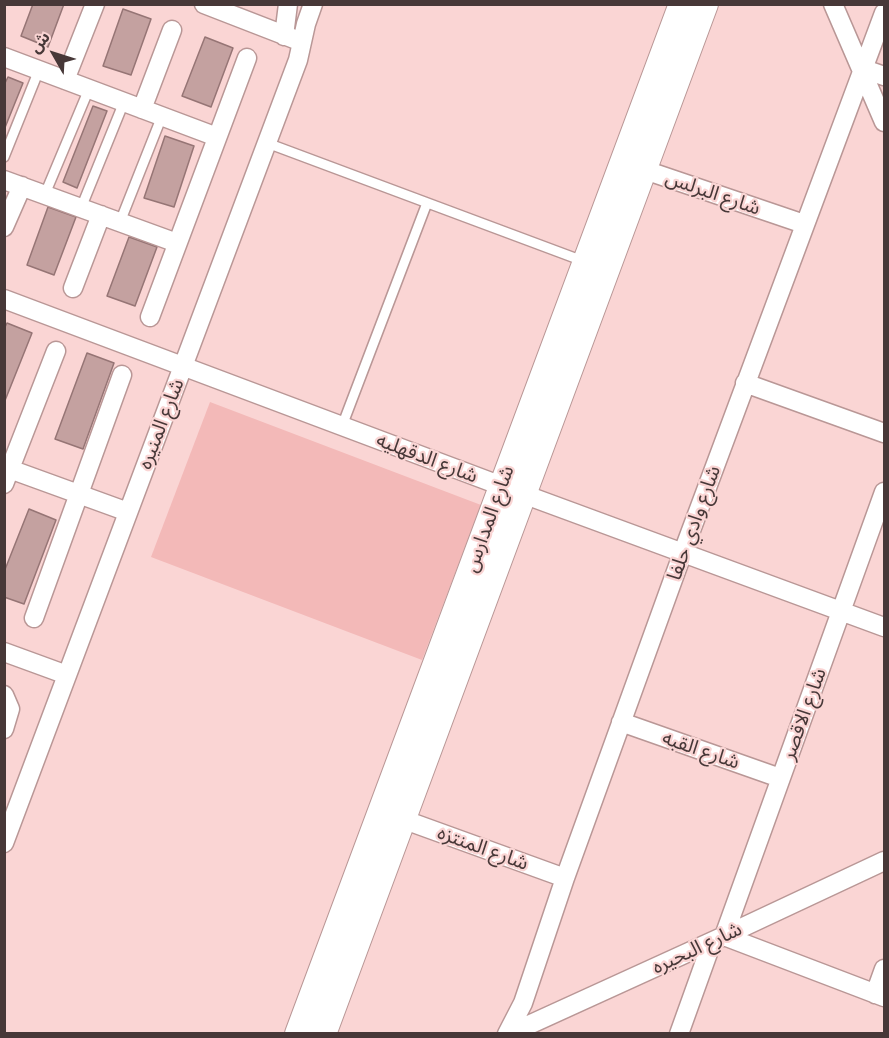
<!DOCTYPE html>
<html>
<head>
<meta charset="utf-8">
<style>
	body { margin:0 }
	#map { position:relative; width:889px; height:1038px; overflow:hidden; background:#fad5d4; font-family:"Public Sans","Noto Sans Arabic",sans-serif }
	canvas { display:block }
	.frame { position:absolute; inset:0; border:6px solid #473838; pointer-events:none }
	.north { position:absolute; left:24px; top:24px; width:60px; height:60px; -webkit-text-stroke:4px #fad5d4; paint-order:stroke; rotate:309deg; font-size:16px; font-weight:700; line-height:24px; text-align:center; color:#473838 }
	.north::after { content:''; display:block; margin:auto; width:21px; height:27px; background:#473838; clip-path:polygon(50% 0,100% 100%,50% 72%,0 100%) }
</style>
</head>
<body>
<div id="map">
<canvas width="889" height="1038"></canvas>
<div class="frame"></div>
<div class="north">ش</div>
</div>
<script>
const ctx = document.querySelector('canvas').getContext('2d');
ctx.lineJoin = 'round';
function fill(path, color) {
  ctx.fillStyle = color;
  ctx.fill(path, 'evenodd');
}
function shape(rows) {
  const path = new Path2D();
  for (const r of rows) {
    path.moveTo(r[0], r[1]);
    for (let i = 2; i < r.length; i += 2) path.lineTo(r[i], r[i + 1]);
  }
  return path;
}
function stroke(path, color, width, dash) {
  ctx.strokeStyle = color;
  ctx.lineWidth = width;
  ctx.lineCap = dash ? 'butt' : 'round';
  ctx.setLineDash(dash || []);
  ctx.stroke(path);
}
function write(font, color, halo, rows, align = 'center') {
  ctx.font = font + ' "Public Sans","Noto Sans Arabic",sans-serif';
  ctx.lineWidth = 4.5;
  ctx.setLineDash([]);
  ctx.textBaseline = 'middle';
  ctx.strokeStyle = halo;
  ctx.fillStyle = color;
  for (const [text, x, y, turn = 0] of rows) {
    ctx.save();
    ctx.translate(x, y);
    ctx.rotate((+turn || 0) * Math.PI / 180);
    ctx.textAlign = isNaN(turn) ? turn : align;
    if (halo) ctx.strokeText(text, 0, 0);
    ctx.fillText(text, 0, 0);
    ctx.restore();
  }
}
fill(shape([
	[210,402,481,505,422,660,151,557]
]), '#f3b9b8');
const building = shape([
	[33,4,64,4,48,47,21,36,33,4],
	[123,9,151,19,131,75,103,66,123,9],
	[205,37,233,48,211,107,182,96,205,37],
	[8,77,23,83,4,130,4,85,8,77],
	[93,106,107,111,77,188,63,182,93,106],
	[165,136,194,146,174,207,144,198,165,136],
	[48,207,76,217,54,275,27,265,48,207],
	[129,237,157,247,135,306,107,296,129,237],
	[7,323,32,333,4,403,4,329,7,323],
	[87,353,114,363,83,449,55,439,87,353],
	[29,509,56,520,24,604,4,597,4,572,29,509]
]);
fill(building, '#c4a1a0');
stroke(building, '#967575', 1.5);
const lane = shape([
	[267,143,583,261],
	[4,157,39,70],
	[45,194,89,89],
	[81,208,124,102],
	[120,222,162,116],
	[342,426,427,203]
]);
const street = shape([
	[204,4,302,42],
	[833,4,884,122],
	[284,36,288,4],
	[4,57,217,137],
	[864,69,884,76],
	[65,80,95,4],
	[142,109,172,30],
	[633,166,804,224],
	[4,180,177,243],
	[4,227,22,186],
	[73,288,101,215],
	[4,299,523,494,884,627],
	[150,317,247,58],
	[745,383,884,433],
	[4,467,128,512],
	[4,484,56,351],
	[884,492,724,936,884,997],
	[34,618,122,375],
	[4,652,67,675],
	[4,695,10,709,4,729],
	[621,722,780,778],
	[402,819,565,878],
	[4,843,298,60,306,24,313,4],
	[875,994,884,969],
	[507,1034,523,1003,565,878,683,552,884,13],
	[509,1034,724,936,884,861],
	[679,1034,712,942]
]);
const secondary = shape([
	[298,1034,682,4],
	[323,1034,705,4]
]);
stroke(lane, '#b99796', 12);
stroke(street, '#b99796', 21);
stroke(secondary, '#b99796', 28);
stroke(lane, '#fff', 9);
stroke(street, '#fff', 18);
stroke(secondary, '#fff', 26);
write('20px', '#473838', '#fad5d4', [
	["شارع البرلس",713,193,19],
	["شارع المنيره",161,424,-69],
	["شارع الدقهليه",427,458,21],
	["شارع المدارس",489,519,-70],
	["شارع وادي حلفا",694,523,-70],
	["شارع الاقصر",804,714,-70],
	["شارع القبه",701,750,19],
	["شارع المنتزه",483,848,20],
	["شارع البحيره",697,948,-25]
]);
</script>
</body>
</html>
